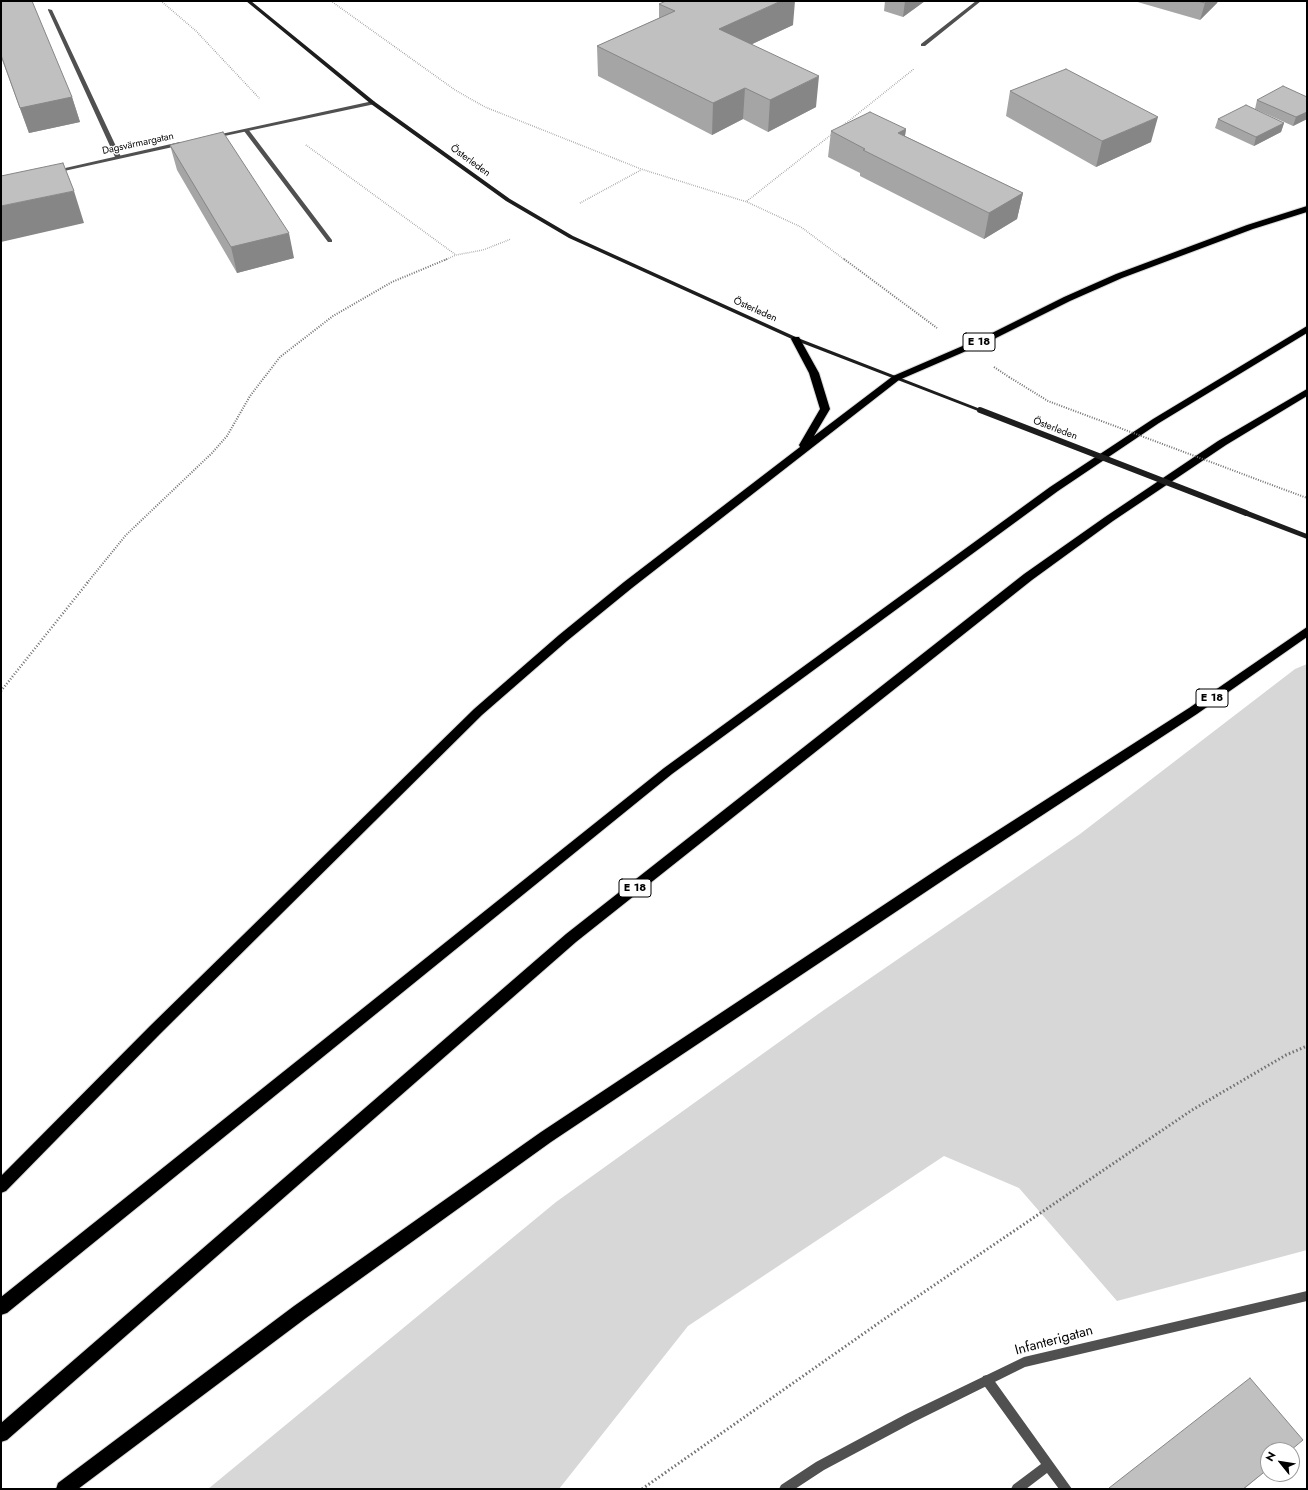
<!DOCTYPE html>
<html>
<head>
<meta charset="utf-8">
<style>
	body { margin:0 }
	#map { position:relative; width:1308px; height:1490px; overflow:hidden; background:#fff; font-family:Jost,sans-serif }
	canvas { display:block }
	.frame { position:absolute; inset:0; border:2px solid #000; pointer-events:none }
	.north { position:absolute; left:1260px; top:1442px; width:40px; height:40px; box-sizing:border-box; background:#fff; border:1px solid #999; border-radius:50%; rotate:300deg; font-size:11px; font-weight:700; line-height:16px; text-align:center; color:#000 }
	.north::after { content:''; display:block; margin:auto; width:14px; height:18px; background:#000; clip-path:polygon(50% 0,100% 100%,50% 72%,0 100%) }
</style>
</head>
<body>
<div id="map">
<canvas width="1308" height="1490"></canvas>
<div class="frame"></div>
<div class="north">N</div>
</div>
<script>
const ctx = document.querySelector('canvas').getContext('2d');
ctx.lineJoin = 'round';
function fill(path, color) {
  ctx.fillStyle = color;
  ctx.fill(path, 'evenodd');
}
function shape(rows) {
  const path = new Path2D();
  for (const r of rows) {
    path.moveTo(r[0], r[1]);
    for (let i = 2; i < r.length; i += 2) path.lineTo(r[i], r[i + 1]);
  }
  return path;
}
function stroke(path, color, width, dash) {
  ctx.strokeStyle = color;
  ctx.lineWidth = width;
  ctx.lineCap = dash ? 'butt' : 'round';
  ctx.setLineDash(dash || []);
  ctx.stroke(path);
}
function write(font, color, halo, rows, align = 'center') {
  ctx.font = font + ' Jost,sans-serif';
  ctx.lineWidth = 3;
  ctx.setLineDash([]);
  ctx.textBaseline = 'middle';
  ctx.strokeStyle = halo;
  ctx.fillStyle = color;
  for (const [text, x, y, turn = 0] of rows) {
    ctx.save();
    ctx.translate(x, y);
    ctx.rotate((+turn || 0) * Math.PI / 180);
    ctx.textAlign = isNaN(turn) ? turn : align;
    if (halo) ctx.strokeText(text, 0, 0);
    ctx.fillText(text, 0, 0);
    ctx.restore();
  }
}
fill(shape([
	[1307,664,1307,1250,1117,1301,1019,1188,944,1156,688,1326,559,1489,208,1489,556,1202,821,1012,1080,834,1295,669]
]), '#d7d7d7');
const motorway = shape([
	[1307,206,1307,212,1253,229,1122,278,1070,301,994,339,899,380,632,588,567,641,482,715,160,1034,6,1191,1,1193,1,1176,150,1026,474,709,559,635,624,582,800,447,799,445,820,409,809,373,791,339,793,337,799,337,819,373,830,409,814,436,893,376,988,335,1064,297,1116,274,1247,225,1307,206],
	[1307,326,1307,333,1159,423,1058,491,672,774,7,1313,1,1315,1,1297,664,768,1050,487,1153,419,1307,326],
	[1307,389,1307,396,1226,445,1113,521,1032,580,576,942,7,1440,1,1442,1,1423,566,934,1024,574,1105,517,1218,441,1307,389],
	[1307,627,1307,637,1197,714,960,869,551,1142,306,1318,78,1489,56,1489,58,1483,294,1306,541,1132,950,861,1189,708,1307,627]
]);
stroke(motorway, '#dbdbdb', 2);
stroke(shape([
	[161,1,196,31,260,99],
	[331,1,455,90,485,107,641,169,747,202,801,227,845,260],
	[841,127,914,69],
	[306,145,456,255],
	[747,201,832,134],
	[580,203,641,170],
	[445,260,456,255,483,250,511,239]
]), '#727272', 1.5, [0.5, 1.5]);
stroke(shape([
	[844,259,937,328],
	[994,367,1009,377],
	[1272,485,1307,498],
	[87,583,126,535,212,453,227,436,250,396,280,357,333,316,392,282,447,259]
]), '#727272', 2, [1, 1.5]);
stroke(shape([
	[1,691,88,582]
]), '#727272', 2.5, [1, 2]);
stroke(shape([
	[642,1489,883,1320,1192,1110,1286,1055,1307,1046]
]), '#727272', 3, [1.5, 2.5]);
fill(shape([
	[48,9,52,10,121,157,120,158,115,157,48,10,48,9],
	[244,129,248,129,332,240,332,242,328,242,244,131,244,129],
	[987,1375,991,1376,1072,1489,1059,1489,1047,1473,1026,1489,1011,1489,1013,1485,1041,1464,983,1384,982,1380,983,1376,987,1375]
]), '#505050');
fill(shape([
	[976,1,981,1,925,46,921,46,921,44,976,1],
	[373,101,375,102,375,104,215,138,212,136,373,101],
	[180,142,182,143,182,145,55,173,52,171,180,142],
	[1307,1291,1307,1301,1025,1367,914,1422,824,1470,795,1489,779,1489,781,1485,816,1462,906,1414,1024,1357,1307,1291]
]), '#505050');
fill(shape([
	[246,1,251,1,375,102,510,199,573,236,798,338,983,410,982,411,978,411,794,340,569,238,506,201,371,104,246,1],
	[1244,511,1248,511,1307,534,1307,539,1244,515,1243,513,1244,511]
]), '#1d1d1d');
fill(motorway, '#000');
stroke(shape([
	[1009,377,1048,401,1272,485]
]), '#727272', 2, [1, 1.5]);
stroke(shape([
	[980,410,1246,513]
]), '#1d1d1d', 6);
fill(shape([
	[1,1,72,97,80,122,29,133,1,57],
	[885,1,925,1,903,17,884,11],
	[1134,1,1218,1,1217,3,1200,20],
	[659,4,793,25,752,44,816,107,768,132,743,119,712,135,598,76,597,46,659,18],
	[1010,91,1151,142,1096,167,1006,116],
	[1307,97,1307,119,1293,126,1255,109,1257,100],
	[1218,119,1284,123,1281,132,1254,146,1215,128],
	[906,129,905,136,1023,193,1017,219,984,239,860,176,860,173,828,157,831,131],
	[170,145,294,258,237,273,177,170]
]), '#a5a5a5');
fill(shape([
	[781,1,795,1,793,25,718,60,719,29],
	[905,1,925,1,903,17],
	[1207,1,1218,1,1217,3,1200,20,1205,3],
	[819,76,816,107,768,132,770,100],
	[745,88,743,119,712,135,713,103],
	[72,97,80,122,29,133,20,108],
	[1307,112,1307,119,1293,126,1296,117],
	[1158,117,1151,142,1096,167,1102,141],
	[1284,123,1281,132,1254,146,1256,137],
	[906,129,902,154,898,133],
	[74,191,84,223,1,242,1,206],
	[1023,193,1017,219,984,239,989,213],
	[289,233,294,258,237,273,231,247],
	[1268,1469,1244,1489,1243,1489]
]), '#868686');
const building = shape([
	[1,1,32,1,72,97,20,108,1,55,1,1],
	[666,1,781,1,719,29,819,76,770,100,745,88,713,103,597,46,675,11,659,4,666,1],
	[1197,1,1207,1,1205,3,1197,1],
	[1066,69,1158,117,1102,141,1010,91,1066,69],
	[1283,86,1307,97,1307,112,1296,117,1257,100,1283,86],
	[1246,105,1284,123,1256,137,1218,119,1246,105],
	[870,112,906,129,898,133,1023,193,989,213,863,150,865,149,831,131,870,112],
	[223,132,289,233,231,247,170,145,223,132],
	[63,163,74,191,1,206,1,176,63,163],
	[1250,1378,1303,1440,1291,1450,1268,1450,1268,1469,1243,1489,1109,1489,1109,1488,1250,1378]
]);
fill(building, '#c0c0c0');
stroke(building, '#868686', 1);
write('10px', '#000', '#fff', [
	["Dagsvärmargatan",138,144,-12],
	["Österleden",470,161,36],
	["Österleden",755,310,24],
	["Österleden",1055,429,21]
]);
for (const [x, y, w] of [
	[979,342,32],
	[1212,698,32],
	[635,888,32]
]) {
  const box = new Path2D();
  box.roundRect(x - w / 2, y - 9, w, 18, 3);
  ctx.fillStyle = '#fff';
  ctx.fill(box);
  stroke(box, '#000', 1);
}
write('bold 11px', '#000', null, [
	["E 18",979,342],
	["E 18",1212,698],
	["E 18",635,888]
]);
write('14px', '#000', '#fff', [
	["Infanterigatan",1054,1341,-15]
]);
</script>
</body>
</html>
